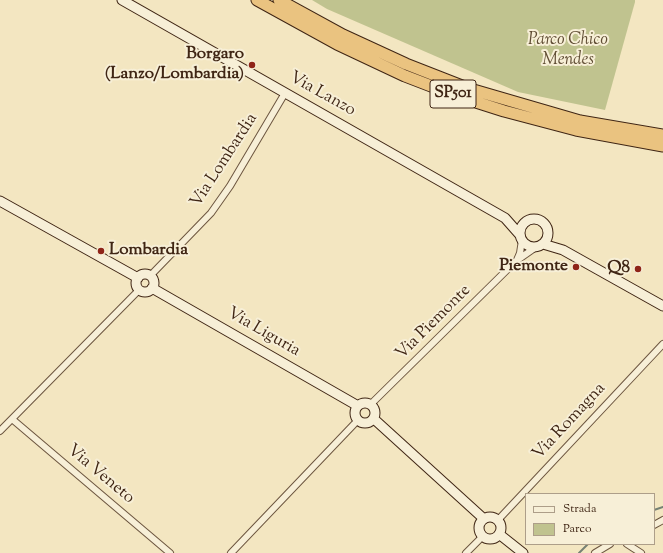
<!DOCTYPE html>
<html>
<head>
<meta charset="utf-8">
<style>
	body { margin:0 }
	#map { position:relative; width:663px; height:553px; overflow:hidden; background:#f3e6c1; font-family:"Sorts Mill Goudy",serif }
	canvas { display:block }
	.legend { position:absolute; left:525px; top:493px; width:130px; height:52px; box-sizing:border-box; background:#f7efd7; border:1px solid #ad9e89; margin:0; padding:5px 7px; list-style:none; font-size:12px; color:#3f2514 }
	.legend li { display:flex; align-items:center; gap:8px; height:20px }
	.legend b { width:20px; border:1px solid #ad9e89 }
</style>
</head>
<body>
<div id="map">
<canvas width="663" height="553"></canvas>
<ul class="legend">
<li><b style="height:5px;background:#f7efd7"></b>Strada</li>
<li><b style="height:11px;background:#c0c38f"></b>Parco</li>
</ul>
</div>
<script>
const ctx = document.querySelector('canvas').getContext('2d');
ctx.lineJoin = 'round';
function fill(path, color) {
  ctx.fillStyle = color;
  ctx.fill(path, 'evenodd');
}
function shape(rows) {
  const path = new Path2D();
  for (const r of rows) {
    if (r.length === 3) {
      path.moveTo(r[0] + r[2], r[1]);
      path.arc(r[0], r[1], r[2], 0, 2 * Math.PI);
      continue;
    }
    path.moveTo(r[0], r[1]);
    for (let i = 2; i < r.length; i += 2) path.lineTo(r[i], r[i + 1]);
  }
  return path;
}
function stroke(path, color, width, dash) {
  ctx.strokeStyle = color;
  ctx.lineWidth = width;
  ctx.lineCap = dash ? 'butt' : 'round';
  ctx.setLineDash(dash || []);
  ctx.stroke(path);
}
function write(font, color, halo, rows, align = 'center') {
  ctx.font = font + ' "Sorts Mill Goudy",serif';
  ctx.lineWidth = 4;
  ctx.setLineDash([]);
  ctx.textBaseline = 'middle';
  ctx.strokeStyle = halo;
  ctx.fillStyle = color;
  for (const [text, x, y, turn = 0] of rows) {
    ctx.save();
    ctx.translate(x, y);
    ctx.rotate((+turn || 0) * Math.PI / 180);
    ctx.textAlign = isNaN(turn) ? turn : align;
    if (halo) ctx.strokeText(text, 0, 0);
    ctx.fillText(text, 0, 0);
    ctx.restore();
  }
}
fill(shape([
	[312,0,635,0,635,2,605,110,518,92,327,9]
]), '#c0c38f');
stroke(shape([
	[654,510,663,507],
	[579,553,588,544]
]), '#768174', 2);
const street = shape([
	[517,260,520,253,522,240],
	[150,276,211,213,230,186,285,93],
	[371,404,516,261,536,247],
	[12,419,170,553],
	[0,431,139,290],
	[498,520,663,344],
	[654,525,663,520],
	[627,544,641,553],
	[231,553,358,420],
	[466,553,483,536],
	[595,553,610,544]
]);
const secondary = shape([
	[122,0,505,218,520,235],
	[0,201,138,278],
	[534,233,14],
	[543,244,563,250,663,306],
	[145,283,9],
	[152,288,358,406],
	[365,413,10],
	[374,419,484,519],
	[490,528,11],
	[499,534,523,553]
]);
const highway = shape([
	[257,0,337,44,405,76,457,96,504,111,576,130,663,146],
	[279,0,343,35,406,64,470,89,580,121,663,135]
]);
stroke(street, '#6c553f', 8);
stroke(secondary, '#3f2514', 11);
stroke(highway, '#3f2514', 13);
stroke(street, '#f7efd7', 6);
stroke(secondary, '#f7efd7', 9);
stroke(highway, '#eac380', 11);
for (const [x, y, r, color] of [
	[252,65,4,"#8f2418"],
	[101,251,4,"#8f2418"],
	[576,267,4,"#8f2418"],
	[638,269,4,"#8f2418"]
]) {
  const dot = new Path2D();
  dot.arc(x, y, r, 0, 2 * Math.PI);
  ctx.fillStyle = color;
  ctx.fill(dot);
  stroke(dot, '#f7efd7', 1.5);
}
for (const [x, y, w] of [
	[453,94,46]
]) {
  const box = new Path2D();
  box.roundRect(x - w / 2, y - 14, w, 28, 3);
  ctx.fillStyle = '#f7efd7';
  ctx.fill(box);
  stroke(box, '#3f2514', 1);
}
write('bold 16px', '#3f2514', null, [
	["SP501",453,94]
]);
write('italic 17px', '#5f4c33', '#f7efd7', [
	["Parco Chico",568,41],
	["Mendes",568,61]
]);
write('bold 17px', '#3f2514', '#f7efd7', [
	["Borgaro",244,55],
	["(Lanzo/Lombardia)",244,75],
	["Lombardia",109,251,"left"],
	["Piemonte",568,267],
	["Q8",630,269]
], 'right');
write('17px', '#3f2514', '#f7efd7', [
	["Via Lanzo",322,95,29],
	["Via Lombardia",225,161,-57],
	["Via Piemonte",434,323,-45],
	["Via Liguria",263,333,30],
	["Via Romagna",570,422,-47],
	["Via Veneto",100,475,40]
]);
</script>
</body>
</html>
